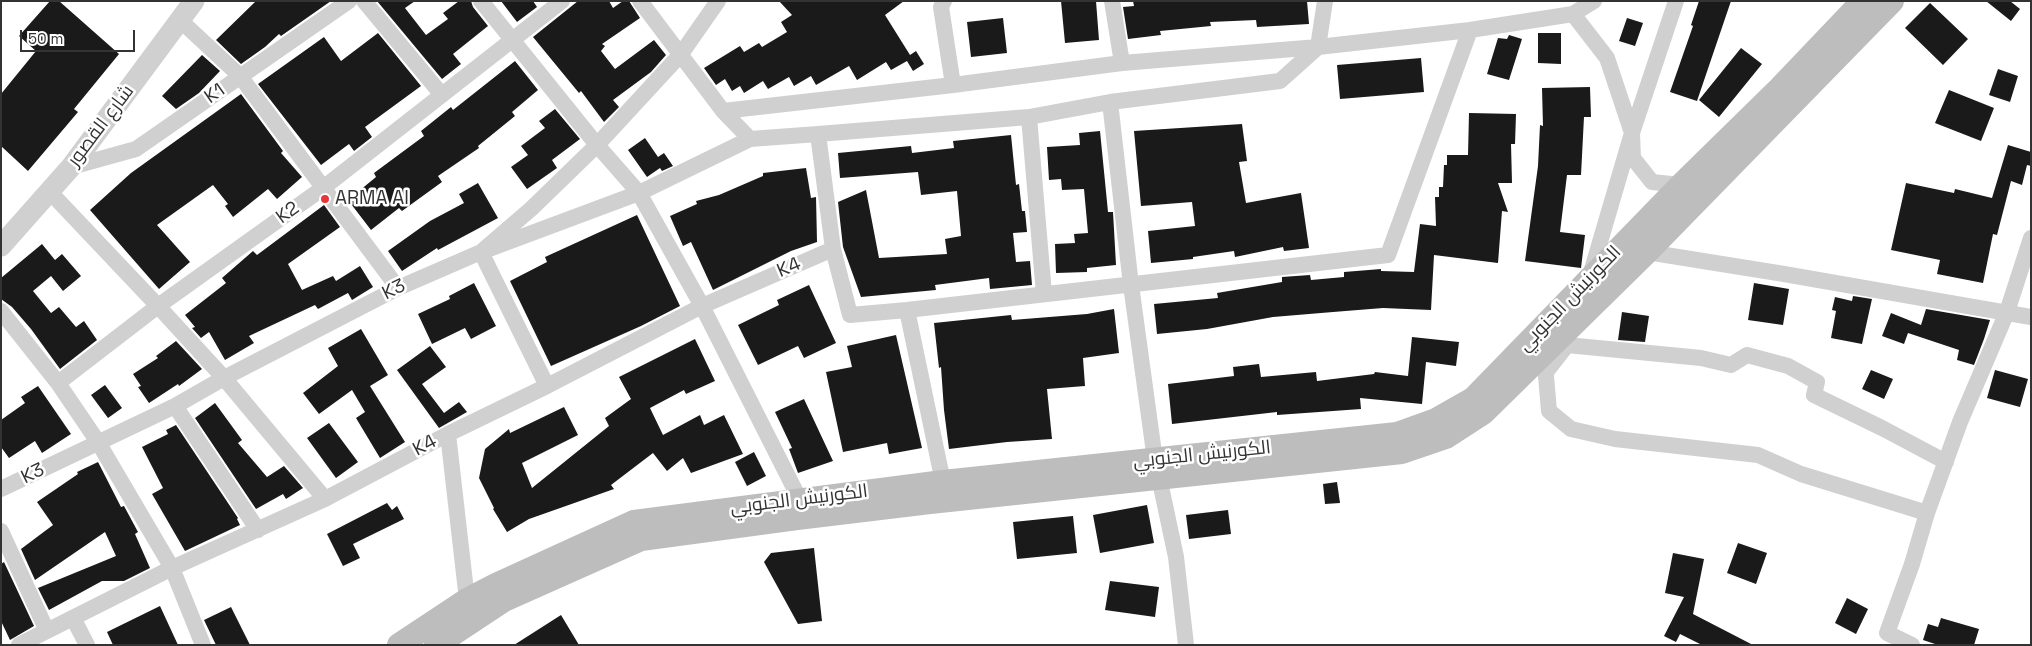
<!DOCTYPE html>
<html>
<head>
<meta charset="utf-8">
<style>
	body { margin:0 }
	#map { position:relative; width:2032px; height:646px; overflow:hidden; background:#fff; font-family:"Space Grotesk",sans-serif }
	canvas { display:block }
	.frame { position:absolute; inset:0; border:2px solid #333; pointer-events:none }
	.scale { position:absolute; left:20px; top:30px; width:115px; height:22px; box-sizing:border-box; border:2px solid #333; border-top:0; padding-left:6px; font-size:15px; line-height:18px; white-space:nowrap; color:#333; -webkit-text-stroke:4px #fff; paint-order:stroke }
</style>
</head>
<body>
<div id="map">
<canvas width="2032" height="646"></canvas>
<div class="frame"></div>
<div class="scale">50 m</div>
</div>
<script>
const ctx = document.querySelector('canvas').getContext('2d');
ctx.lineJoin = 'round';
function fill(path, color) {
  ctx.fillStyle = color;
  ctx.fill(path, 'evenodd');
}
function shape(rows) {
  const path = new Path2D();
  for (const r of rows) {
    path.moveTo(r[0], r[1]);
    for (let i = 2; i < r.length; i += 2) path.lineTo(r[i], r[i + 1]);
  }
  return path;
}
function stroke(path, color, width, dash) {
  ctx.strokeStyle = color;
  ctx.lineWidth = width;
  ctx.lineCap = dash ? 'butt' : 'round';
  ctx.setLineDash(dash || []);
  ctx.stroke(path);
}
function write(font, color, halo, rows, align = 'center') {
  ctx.font = font + ' "Space Grotesk",Cairo,sans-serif';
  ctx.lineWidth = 5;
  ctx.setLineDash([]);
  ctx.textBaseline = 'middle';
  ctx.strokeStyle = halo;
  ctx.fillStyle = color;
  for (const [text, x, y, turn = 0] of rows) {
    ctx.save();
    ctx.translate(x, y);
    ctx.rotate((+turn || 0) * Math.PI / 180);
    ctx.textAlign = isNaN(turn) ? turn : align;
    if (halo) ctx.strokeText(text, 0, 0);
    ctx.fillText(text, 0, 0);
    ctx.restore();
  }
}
fill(shape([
	[50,1,59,1,119,54,74,109,78,112,28,171,1,146,1,94,36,51,19,36],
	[256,1,331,1,281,36,279,34,265,47,241,64,216,40],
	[377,1,415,1,405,8,426,35,448,19,443,13,459,1,471,1,473,7,488,26,453,54,461,64,442,79],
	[501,1,533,1,537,7,517,22],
	[578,1,609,1,613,8,623,1,629,1,640,18,602,44,605,46,601,51,615,69,654,40,666,55,651,72,613,100,619,107,604,122,581,91,579,93,533,37],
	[779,1,904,1,885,15,910,55,916,51,924,64,913,71,907,61,891,70,886,62,857,80,849,66,816,85,811,76,794,86,789,77,768,89,763,81,744,93,740,86,732,91,725,79,716,85,704,68,740,46,744,52,759,43,762,47,787,32,781,22,792,15],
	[1061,1,1096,1,1099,40,1065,43],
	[1133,1,1307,1,1309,24,1257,27,1256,20,1210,22,1211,26,1160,31,1161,35,1128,39,1123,7,1134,6],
	[1699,1,1731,1,1697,101,1670,92,1693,26,1691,25],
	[1986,1,2010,1,2020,9,2011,21],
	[1930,3,1968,39,1943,65,1905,28],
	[1003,18,1007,53,971,57,967,22],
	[1627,18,1643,23,1635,46,1619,41],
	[378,33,421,86,365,127,372,137,354,151,349,144,321,165,258,84,324,37,341,61],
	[1538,33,1561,33,1561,64,1538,63],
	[1509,35,1522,39,1509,80,1487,74,1498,38,1507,39],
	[1741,48,1762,64,1719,117,1699,100],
	[202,55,220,71,199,93,176,109,162,96],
	[1421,58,1424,92,1340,99,1337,65],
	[515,61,538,90,512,112,515,116,478,146,479,148,438,176,442,182,402,211,399,208,371,230,348,200,376,177,374,173,424,136,421,131,451,107,453,110],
	[1998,69,2018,76,2010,102,1989,95],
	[1590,87,1591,117,1584,117,1581,175,1567,175,1560,232,1585,235,1581,268,1525,261,1538,166,1540,125,1543,126,1542,88],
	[1949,90,1994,108,1981,141,1935,123],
	[241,94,283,151,281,153,302,177,277,199,268,189,233,217,225,206,228,204,213,185,157,225,190,262,159,289,90,210,131,173],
	[555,109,580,139,552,160,557,168,527,189,511,167,528,155,521,146,545,128,539,121],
	[1469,113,1516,114,1515,144,1511,144,1512,183,1498,183,1508,212,1502,211,1498,263,1434,255,1431,310,1383,308,1333,312,1273,317,1207,329,1157,334,1154,304,1218,298,1217,293,1282,282,1282,277,1310,275,1311,280,1344,277,1344,272,1381,269,1381,271,1414,272,1420,224,1436,226,1435,197,1439,197,1439,187,1443,187,1444,165,1447,165,1447,155,1468,155],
	[1242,124,1247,161,1239,162,1246,203,1301,193,1309,248,1284,251,1283,247,1235,257,1234,251,1193,257,1193,259,1151,263,1148,231,1195,226,1192,202,1141,206,1134,131],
	[1100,131,1108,212,1113,212,1116,265,1087,268,1087,272,1056,273,1055,244,1075,243,1074,234,1088,233,1084,189,1062,190,1061,179,1049,180,1047,147,1080,145,1079,133],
	[1011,135,1016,185,1019,184,1022,211,1025,211,1027,232,1013,233,1016,262,1030,261,1032,285,990,289,989,278,935,285,936,290,861,297,843,247,838,202,866,190,879,258,947,254,945,239,961,236,957,191,921,195,918,172,840,178,838,153,911,146,912,153,954,148,953,141],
	[645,138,658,157,664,153,673,166,662,171,660,168,647,177,628,150],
	[2008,145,2031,152,2031,166,2027,165,2022,185,2011,181,1997,235,1993,234,1983,283,1937,274,1940,260,1891,250,1906,183,1954,193,1955,189,1992,198],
	[806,168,811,198,816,197,817,242,791,251,713,290,691,242,683,246,670,216,697,204,696,201,719,195,763,176,763,173],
	[478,183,498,218,438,250,437,248,402,271,388,251,430,221,464,203,459,194],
	[324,205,340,227,288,264,302,290,333,276,336,281,360,266,373,287,352,300,348,293,318,309,315,305,249,336,254,343,225,360,209,332,201,338,192,328,195,327,185,315,226,283,222,278,253,251,257,255],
	[637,215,680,306,641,326,551,366,510,281,547,262,545,257],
	[42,244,55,260,62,254,81,276,63,291,51,276,33,291,51,313,59,307,76,327,84,321,97,340,60,369,31,329,12,307,1,299,1,278],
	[474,283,496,326,471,339,465,328,432,344,418,314,450,299,449,296],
	[1754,283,1789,289,1783,325,1748,320],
	[809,285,836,343,804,358,798,346,758,365,738,325,779,305,777,300],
	[1853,296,1872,299,1862,344,1831,338,1836,311,1832,310,1835,297,1852,301],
	[1114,309,1119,353,1083,358,1085,386,1047,389,1052,439,1007,442,949,449,944,410,941,367,939,368,934,323,1011,315,1012,320,1087,314],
	[1926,309,1990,320,1984,339,1974,365,1957,360,1959,350,1908,333,1904,344,1882,336,1891,313,1921,325],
	[1622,312,1649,316,1645,342,1618,340],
	[361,329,388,375,370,386,405,442,380,458,356,418,365,412,352,390,319,414,303,393,338,366,328,348],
	[896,335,922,448,889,454,887,443,843,452,826,372,852,367,847,346],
	[1412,337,1459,342,1456,366,1426,362,1422,404,1360,398,1361,409,1277,415,1277,412,1172,424,1168,384,1234,376,1233,367,1259,364,1261,377,1316,372,1317,381,1374,374,1375,372,1408,376],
	[695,339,715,381,686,394,684,390,650,408,663,435,700,415,704,425,724,415,743,454,691,473,683,458,667,471,653,453,611,485,614,489,529,519,507,532,493,509,494,508,479,478,485,449,509,429,510,433,564,407,578,435,522,463,532,488,609,426,605,418,631,399,619,377],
	[176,341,202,369,179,386,178,384,149,403,138,387,141,386,133,374,158,358,156,356],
	[430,346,446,367,422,384,444,413,459,402,467,412,439,428,397,370],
	[1871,370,1893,379,1884,399,1862,389],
	[1995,370,2028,379,2020,407,1987,398],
	[105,385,122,408,108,418,91,395],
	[38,386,71,434,42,453,35,441,9,458,1,447,1,420,25,403,21,397],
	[804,399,833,461,798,473,789,449,792,448,775,412],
	[215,403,242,440,238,443,267,477,284,466,303,488,286,499,283,494,256,509,195,418],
	[329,423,358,462,336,478,307,438],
	[176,425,238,518,237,519,240,525,185,551,152,494,163,488,142,447,168,434,166,430],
	[754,452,766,476,747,486,735,462],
	[98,462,121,507,124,506,138,532,135,534,150,568,124,581,102,581,49,610,38,588,116,556,105,532,35,580,21,549,53,525,37,502,78,474,77,472],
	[1337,482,1340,503,1325,504,1323,484],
	[387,503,392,510,397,506,404,519,353,544,360,558,343,566,327,534],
	[1147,505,1154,543,1100,553,1093,515],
	[1228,510,1231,534,1189,539,1186,515],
	[1073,516,1077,553,1017,559,1013,522],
	[1738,543,1767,553,1756,584,1727,573],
	[814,548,822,621,798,624,764,562,771,553],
	[1673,553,1704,559,1693,614,1753,645,1702,645,1680,634,1676,642,1664,636,1684,597,1665,593],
	[4,562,34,626,10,640,1,621,1,564],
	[1110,581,1159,587,1155,617,1105,610],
	[1847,598,1868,609,1856,634,1835,623],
	[160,606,178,645,113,645,107,632],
	[231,607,250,645,216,645,204,620],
	[561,615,579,645,514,645],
	[1941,618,1979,629,1974,645,1938,645,1923,640,1928,624,1938,627]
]), '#1a1a1a');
stroke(shape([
	[364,1,442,95],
	[481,1,597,145,639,193,702,306,800,500],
	[640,1,723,111,750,139,818,134,833,249,850,315,907,310,1388,255,1470,30],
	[944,1,941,7,953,85],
	[1112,1,1122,63],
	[1573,14,1607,58,1632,133,1633,158,1652,182,1681,185],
	[181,21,240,76,398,288],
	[1110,102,1131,285,1155,460],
	[723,111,953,85,1122,63,1318,47,1470,30,1573,14,1594,1],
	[1029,117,1044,294],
	[818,134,1029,117,1110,102,1280,81,1318,47,1325,1],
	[71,167,136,149,349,1],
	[50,192,158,306,224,378,325,499],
	[1647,252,1784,274,2031,317],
	[1590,276,1632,133,1676,1],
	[907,310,943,482],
	[1,311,58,383,98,442,172,568,203,645],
	[1544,353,1549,411,1571,429,1615,439,1758,455,1801,474,1927,513,1960,422,2007,312,2031,238],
	[1546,372,1567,345,1701,358,1731,365,1747,355,1788,366,1817,382,1814,395,1882,428,1946,462],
	[58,383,158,306,323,188,562,1],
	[547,386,481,252,639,193,750,139],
	[175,406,258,530],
	[448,434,467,600],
	[1159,477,1176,557,1186,645],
	[1,489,175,406,224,378,398,288,481,252,531,209,597,145,681,54,718,1],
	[1,531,47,631],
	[73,618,87,645],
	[19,645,172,568,325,499,448,434,547,386,702,306,833,249],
	[1912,645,1887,633,1912,564,1927,513]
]), '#d0d0d0', 16);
stroke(shape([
	[1,246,71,167,194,1]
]), '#d0d0d0', 21);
stroke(shape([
	[399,645,467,600,496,585,634,522,943,482,1397,434,1436,420,1473,399,1681,185,1780,88,1863,1],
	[436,645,504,600,641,539,797,518,930,502,1402,452,1446,437,1483,413,1647,252,1892,1]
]), '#bdbdbd', 24);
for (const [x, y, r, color] of [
	[325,199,5,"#e93539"]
]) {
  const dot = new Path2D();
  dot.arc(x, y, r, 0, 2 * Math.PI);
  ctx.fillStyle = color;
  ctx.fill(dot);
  stroke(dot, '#fff', 2);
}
write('19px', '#333', '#fff', [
	["K1",215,94,-35],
	["شارع القصور",101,126,-53],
	["K2",288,213,-36],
	["K4",789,268,-23],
	["K3",394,290,-26],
	["الكورنيش الجنوبي",1570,299,-46],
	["K4",425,446,-28],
	["الكورنيش الجنوبي",1202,455,-6],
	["K3",33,474,-26],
	["الكورنيش الجنوبي",799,500,-7]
]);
write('19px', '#333', '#fff', [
	["ARMA AI",335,199]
], 'left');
</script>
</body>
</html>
